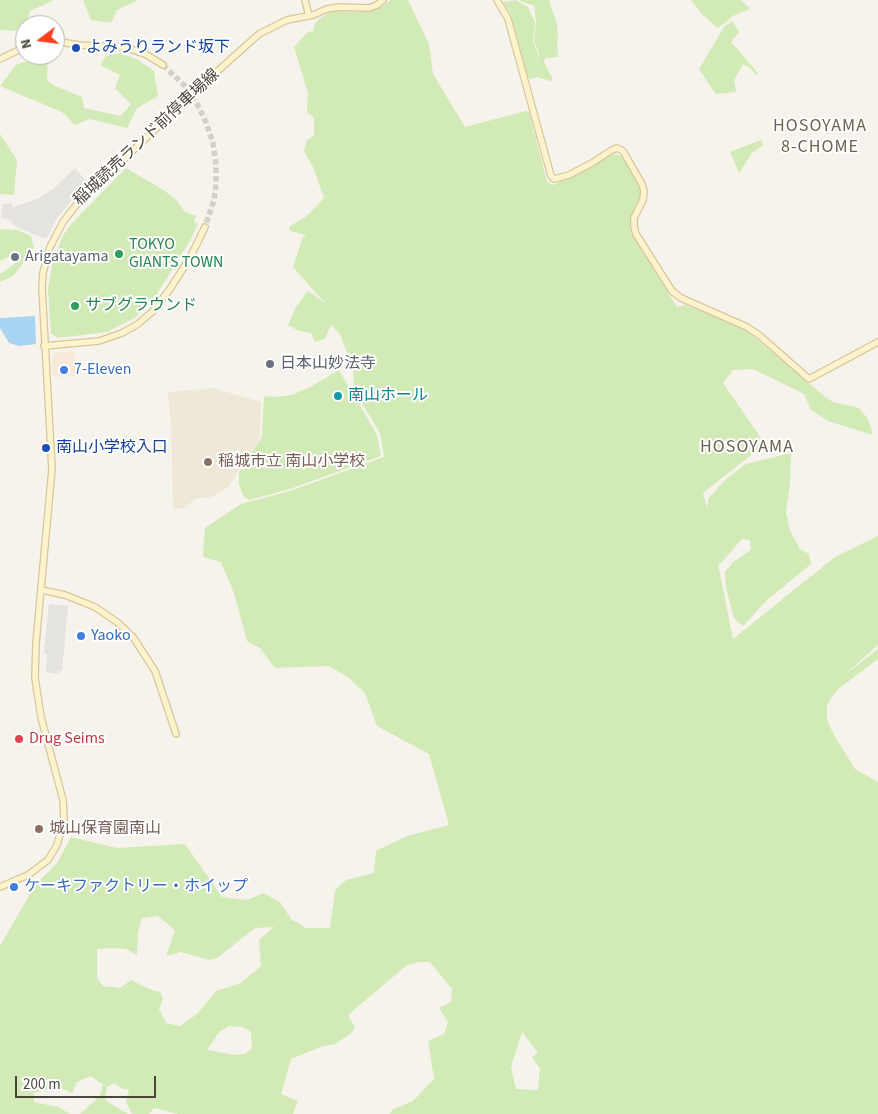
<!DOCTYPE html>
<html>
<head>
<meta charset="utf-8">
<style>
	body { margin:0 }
	#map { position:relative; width:878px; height:1114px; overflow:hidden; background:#f6f3ec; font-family:"Source Sans 3",sans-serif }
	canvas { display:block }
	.north { position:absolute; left:15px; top:15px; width:50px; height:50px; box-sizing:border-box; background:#fff; border:1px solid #b7b4b0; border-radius:50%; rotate:255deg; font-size:14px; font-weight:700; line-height:20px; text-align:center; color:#4b4439 }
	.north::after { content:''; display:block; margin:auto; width:18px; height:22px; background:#fc3f1d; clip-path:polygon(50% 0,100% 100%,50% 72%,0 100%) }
	.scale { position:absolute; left:15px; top:1076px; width:141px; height:22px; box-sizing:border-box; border:2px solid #4b4439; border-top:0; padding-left:6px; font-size:15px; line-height:18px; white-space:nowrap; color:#4b4439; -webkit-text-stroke:4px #fff; paint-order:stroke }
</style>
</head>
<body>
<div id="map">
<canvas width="878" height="1114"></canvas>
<div class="north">N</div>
<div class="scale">200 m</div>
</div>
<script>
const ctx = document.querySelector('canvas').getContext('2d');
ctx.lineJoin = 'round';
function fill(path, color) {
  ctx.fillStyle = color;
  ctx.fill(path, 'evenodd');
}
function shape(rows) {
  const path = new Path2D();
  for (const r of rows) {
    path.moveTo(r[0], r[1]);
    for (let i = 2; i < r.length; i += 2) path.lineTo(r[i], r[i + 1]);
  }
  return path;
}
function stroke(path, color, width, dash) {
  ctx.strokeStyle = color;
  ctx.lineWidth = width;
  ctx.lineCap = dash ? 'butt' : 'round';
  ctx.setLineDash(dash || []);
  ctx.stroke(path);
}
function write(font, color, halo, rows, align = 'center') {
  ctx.font = font + ' "Source Sans 3","Noto Sans JP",sans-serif';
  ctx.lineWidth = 4;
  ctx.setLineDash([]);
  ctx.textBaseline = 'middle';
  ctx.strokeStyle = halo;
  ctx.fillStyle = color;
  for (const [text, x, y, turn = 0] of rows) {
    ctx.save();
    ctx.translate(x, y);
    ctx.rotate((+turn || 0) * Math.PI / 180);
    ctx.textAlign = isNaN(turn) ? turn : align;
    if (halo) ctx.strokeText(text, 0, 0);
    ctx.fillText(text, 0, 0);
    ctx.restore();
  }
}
fill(shape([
	[74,351,76,376,53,377,52,356,54,353]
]), '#f7ead8');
fill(shape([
	[213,388,261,402,260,438,229,486,212,497,195,499,184,509,173,508,171,426,168,392]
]), '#efe8d6');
fill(shape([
	[0,0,54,0,30,11,25,31,0,30],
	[83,0,138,0,117,10,111,23,91,20],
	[391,0,408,0,429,44,433,74,465,127,526,111,529,112,547,182,553,185,613,154,622,156,640,188,640,197,631,217,632,229,639,245,677,307,685,305,745,329,825,397,833,402,859,408,868,419,873,435,828,421,811,410,804,394,753,369,733,370,723,383,765,444,703,493,707,508,708,499,725,480,746,464,791,453,790,484,786,512,790,531,800,549,809,554,811,564,767,600,743,626,734,618,726,588,725,572,733,562,751,550,750,540,742,539,721,563,718,564,733,639,835,557,878,536,878,645,842,677,878,649,878,659,837,690,827,705,827,720,834,735,855,769,878,782,878,1114,390,1114,392,1110,413,1101,434,1079,428,1041,444,1034,448,1022,439,1008,451,1002,452,989,430,962,420,962,407,965,348,1015,355,1028,350,1034,335,1044,321,1047,291,1059,281,1094,298,1101,293,1114,178,1114,154,1108,149,1114,132,1114,126,1102,129,1089,123,1089,114,1083,107,1087,105,1100,128,1114,80,1114,100,1096,103,1084,90,1076,77,1082,72,1093,58,1087,34,1093,34,1102,58,1107,70,1114,0,1114,0,946,35,885,57,863,71,837,117,848,185,844,222,897,247,900,263,893,280,902,291,919,306,928,330,928,335,890,346,880,374,873,376,851,407,836,449,825,429,754,377,726,365,693,345,675,328,666,275,668,260,648,247,641,234,593,221,562,203,557,205,528,241,504,290,491,384,457,380,433,354,390,353,368,340,334,331,325,325,339,315,342,311,333,299,331,288,325,296,307,308,291,325,303,293,267,303,237,306,235,290,231,289,228,290,226,306,217,324,198,313,167,304,151,307,140,314,136,314,118,307,112,308,93,294,47,308,32,313,31,315,23,321,18,329,13,336,11,364,12,382,6],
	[158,916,175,930,166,956,181,952,209,960,217,958,255,928,274,927,259,940,261,966,241,983,216,991,197,1014,180,1026,166,1023,159,1009,163,999,160,992,149,989,131,980,120,988,103,986,97,978,97,949,112,948,126,949,137,955,138,932,142,918],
	[229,1026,242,1027,251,1032,252,1048,245,1054,235,1055,207,1050,219,1032],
	[522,1032,538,1053,532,1057,540,1069,538,1090,516,1089,511,1067],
	[516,0,528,7,535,23,533,41,538,54,537,64,539,53,534,41,536,23,534,5,525,3,519,0,549,0,557,24,558,38,557,42,558,57,545,58,544,62,553,80,550,81,538,77,530,79,528,78,511,15,503,2],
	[691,0,741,0,750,9,733,16,718,28,701,13],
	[732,21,739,32,731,42,758,73,756,75,750,68,743,64,734,80,736,92,716,94,699,69,724,27],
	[121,53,138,60,154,71,158,96,137,108,127,128,89,119,75,125,62,112,0,86,16,65,43,55,48,55,47,80,53,85,82,97,84,108,121,116,131,104,115,88,120,75,100,65,106,56],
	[0,134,17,160,14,195,0,194],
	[761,140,763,145,752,153,739,173,730,152],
	[126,168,165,191,177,201,185,212,196,216,194,223,198,224,191,239,157,294,136,317,107,332,58,338,51,334,48,290,53,260,58,248,62,237,71,224],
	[0,229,17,230,31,236,34,247,28,257,13,276,0,282,0,274,20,260,12,253,9,257,0,261],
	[339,370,377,435,381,456,290,489,249,500,244,497,239,485,239,472,262,437,264,396,274,397,292,395,312,386]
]), '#d2eab5');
fill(shape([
	[75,168,88,183,77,194,57,218,47,238,45,237,44,239,13,225,12,221,1,218,3,204,11,203,13,207,37,199,52,190],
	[49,604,68,606,62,671,59,671,59,674,46,672,47,654,44,653]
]), '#e5e3e0');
fill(shape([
	[35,316,36,344,19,346,9,343,0,328,0,318]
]), '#a9d4f2');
stroke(shape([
	[163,65,185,86,197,104,206,122,213,143,216,165,216,184,214,200,205,227]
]), '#d4d0c8', 5.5, [5.5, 3]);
const secondary = shape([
	[305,0,309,16],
	[497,0,508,19,551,176,554,179,569,175,592,163,612,150,617,148,623,151,642,184,644,191,643,200,634,218,634,226,636,234,672,291,681,298,747,327,759,335,809,379,878,342],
	[55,41,79,45,125,47,147,55,163,65],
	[0,59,25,47],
	[44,346,99,341,122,333,138,324,153,311,170,289,191,256,205,227],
	[42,590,65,595,95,607,117,622,133,637,155,671,176,734],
	[0,887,28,875,48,860,57,845,64,819,63,800,41,717,35,678,36,643,52,469,42,288,43,273,50,247,63,222,77,204,193,93,259,34,287,20,313,15,327,9,339,7,369,8,377,5,383,0]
]);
stroke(secondary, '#d6c79b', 8);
stroke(secondary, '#fff3cd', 5.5);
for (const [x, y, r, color] of [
	[76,48,5,"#1a4fb4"],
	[119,254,5,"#2e9e5b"],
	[15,257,5,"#6b7280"],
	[75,306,5,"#2e9e5b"],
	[270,364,5,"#6b7280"],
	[64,370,5,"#3f7fe0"],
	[338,396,5,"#0f9aa8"],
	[46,448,5,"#1a4fb4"],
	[208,462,5,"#8d6e63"],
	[81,636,5,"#3f7fe0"],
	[19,739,5,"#e0444e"],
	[39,829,5,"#8d6e63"],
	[14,887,5,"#3f7fe0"]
]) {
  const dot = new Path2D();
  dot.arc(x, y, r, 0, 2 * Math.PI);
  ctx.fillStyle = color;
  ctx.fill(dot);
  stroke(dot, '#fff', 2);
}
write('16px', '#164399', '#fff', [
	["よみうりランド坂下",86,48],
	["南山小学校入口",56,448]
], 'left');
write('16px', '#4b4439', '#fff', [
	["稲城読売ランド前停車場線",147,138,-43]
]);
write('16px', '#27864d', '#fff', [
	["TOKYO",129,245],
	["GIANTS TOWN",129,263],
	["サブグラウンド",85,306]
], 'left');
write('16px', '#5b616d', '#fff', [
	["Arigatayama",25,257],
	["日本山妙法寺",280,364]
], 'left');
write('16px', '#366cbe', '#fff', [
	["7-Eleven",74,370],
	["Yaoko",91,636],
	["ケーキファクトリー・ホイップ",24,887]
], 'left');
write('16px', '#0d838f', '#fff', [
	["南山ホール",348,396]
], 'left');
write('16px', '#785e54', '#fff', [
	["稲城市立 南山小学校",218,462],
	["城山保育園南山",49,829]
], 'left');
write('16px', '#be3a42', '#fff', [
	["Drug Seims",29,739]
], 'left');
ctx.letterSpacing = '1px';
write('18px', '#6e6250', '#fff', [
	["HOSOYAMA",820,127],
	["8-CHOME",820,148],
	["HOSOYAMA",747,448]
]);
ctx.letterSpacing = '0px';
</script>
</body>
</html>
